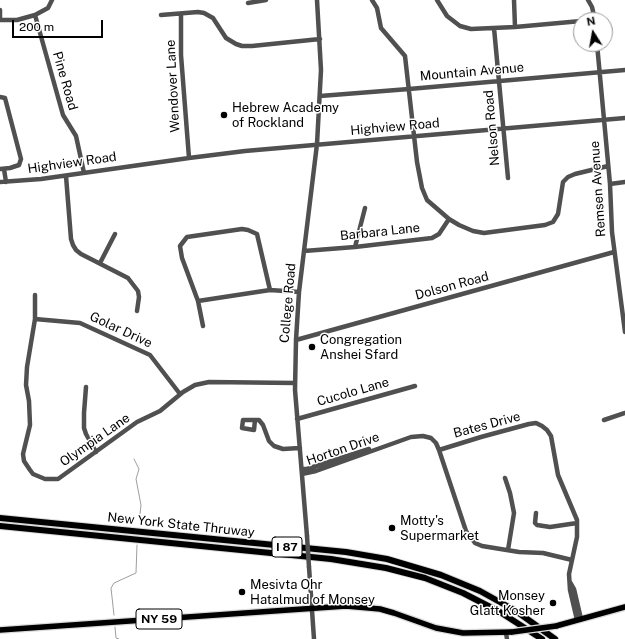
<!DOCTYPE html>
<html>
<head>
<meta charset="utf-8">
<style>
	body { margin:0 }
	#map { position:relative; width:625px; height:639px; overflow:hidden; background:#fff; font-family:"Public Sans",sans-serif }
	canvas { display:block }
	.north { position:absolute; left:573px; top:12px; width:40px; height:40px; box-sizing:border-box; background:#fff; border:1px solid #999; border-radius:50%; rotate:349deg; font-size:11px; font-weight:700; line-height:16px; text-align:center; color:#000 }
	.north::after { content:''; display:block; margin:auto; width:14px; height:18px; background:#000; clip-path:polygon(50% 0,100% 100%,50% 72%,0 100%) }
	.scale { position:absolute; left:12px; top:20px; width:91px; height:18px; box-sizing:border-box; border:2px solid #000; border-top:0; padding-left:5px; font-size:12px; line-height:14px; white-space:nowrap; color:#000; -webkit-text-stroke:3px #fff; paint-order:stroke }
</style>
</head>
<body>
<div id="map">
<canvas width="625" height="639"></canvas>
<div class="north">N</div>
<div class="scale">200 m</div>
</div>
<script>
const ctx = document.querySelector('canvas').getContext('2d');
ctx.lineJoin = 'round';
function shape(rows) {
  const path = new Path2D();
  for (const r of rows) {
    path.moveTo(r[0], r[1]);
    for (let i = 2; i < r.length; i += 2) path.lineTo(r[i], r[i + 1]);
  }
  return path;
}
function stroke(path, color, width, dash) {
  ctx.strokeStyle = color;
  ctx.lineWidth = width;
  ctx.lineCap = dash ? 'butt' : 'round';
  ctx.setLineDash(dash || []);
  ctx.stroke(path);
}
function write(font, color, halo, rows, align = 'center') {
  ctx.font = font + ' "Public Sans",sans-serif';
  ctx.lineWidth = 3;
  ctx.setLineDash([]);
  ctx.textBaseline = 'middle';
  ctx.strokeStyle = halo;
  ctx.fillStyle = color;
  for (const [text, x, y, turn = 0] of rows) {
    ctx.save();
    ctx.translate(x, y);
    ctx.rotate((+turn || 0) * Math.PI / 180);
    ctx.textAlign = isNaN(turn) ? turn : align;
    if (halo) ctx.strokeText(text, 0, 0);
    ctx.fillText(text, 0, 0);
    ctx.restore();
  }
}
stroke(shape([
	[134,459,139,469,136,479,141,505,140,514,142,519],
	[114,615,111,588,114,583,136,573,137,545],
	[115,627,116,638,119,639]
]), '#9e9e9e', 1);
const major = shape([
	[556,626,625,607],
	[0,630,346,606,380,609,394,613,436,628,463,633,512,632]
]);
const highway = shape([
	[0,518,346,552,387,559,441,575,480,591,516,611,555,639],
	[0,526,331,559,386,568,425,578,463,593,500,612,542,639]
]);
stroke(major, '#dbdbdb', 8);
stroke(highway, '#dbdbdb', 8);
stroke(shape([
	[372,0,377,8,381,28,405,56,417,162,422,188,427,200,449,219,459,225,473,231,484,233,545,225,553,222,558,214,563,182,568,177,575,174,608,166],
	[437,0,447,16,460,26,471,29,515,27,581,21],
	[514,0,515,27],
	[588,0,592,7,595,20],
	[248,3,266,0],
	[0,10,0,20],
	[181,14,181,55,189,158],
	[35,15,63,115,76,136,84,173],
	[161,15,198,12,204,13,213,18,226,38,236,44,242,46,252,46,320,39],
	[0,20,17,20,35,15,48,8,52,0],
	[494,28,508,178],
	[597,44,610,184,612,232,625,332],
	[320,96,409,89,625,70],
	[0,97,5,98,21,159,19,165,10,168,0,169],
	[4,169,6,182],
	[66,176,71,239,73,245,76,250,81,254,128,278,138,291,139,297,137,311],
	[0,182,41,179,189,158,245,151,625,118],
	[610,184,625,182],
	[355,247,365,208],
	[304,251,355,247,432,238,439,234,449,219],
	[100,263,115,234],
	[35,295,35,319,27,367,26,385,29,401,30,425,23,454,24,461,30,470,33,474,45,479,58,479,137,422,160,411,183,392,195,385,209,382,295,383],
	[198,301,270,290,299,292],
	[35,319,80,323,150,355,180,394],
	[203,326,198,301,182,258,180,246,187,237,242,229,248,230,257,234,270,290],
	[296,340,614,252],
	[86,387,84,413,84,428,86,434,96,452],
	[297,419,415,386],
	[255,420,254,430,242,428,243,420,259,420,263,425,269,441,274,446,283,449,300,448],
	[604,420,625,413],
	[439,450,481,437,529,424,536,423,542,426,547,430,551,436,558,475,577,520,577,537,569,574,570,590,577,620],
	[302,469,307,469,369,449],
	[302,474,316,471,411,437,423,436,431,438,436,443,439,450,466,531,475,543,482,546,519,552,543,553,572,560],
	[505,478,510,493,514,513,508,550],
	[536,513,535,523,537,525,550,527,577,523],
	[307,536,295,390,296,340,299,292,317,144,321,70,317,0],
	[309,567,314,639],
	[570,582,574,589,581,619],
	[506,633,507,639]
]), '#505050', 4.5);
stroke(major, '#000', 5.5);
stroke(highway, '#000', 6);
const majorBridge = shape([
	[512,632,556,626]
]);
stroke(majorBridge, '#dbdbdb', 8, []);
stroke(shape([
	[307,536,309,567]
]), '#505050', 4.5);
stroke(majorBridge, '#000', 5.5);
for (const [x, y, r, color] of [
	[224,115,4,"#000"],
	[312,347,4,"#000"],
	[392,528,4,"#000"],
	[242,592,4,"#000"],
	[553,603,4,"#000"]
]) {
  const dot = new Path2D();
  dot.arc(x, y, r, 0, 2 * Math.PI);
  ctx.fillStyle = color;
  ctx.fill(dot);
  stroke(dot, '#fff', 1.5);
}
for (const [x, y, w] of [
	[287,547,30],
	[159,619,46]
]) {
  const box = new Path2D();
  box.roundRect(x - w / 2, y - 10, w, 20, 3);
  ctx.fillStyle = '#fff';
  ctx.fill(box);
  stroke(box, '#000', 1);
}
write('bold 12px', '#000', null, [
	["I 87",287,547],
	["NY 59",159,619]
]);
write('13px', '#000', '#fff', [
	["Mountain Avenue",472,72,-5],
	["Pine Road",65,81,74],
	["Wendover Lane",173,86,-93],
	["Highview Road",395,127,-5],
	["Nelson Road",492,128,-95],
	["Highview Road",72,163,-8],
	["Remsen Avenue",598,189,-94],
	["Barbara Lane",380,232,-6],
	["Dolson Road",452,286,-15],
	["College Road",288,303,-85],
	["Golar Drive",121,330,25],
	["Cucolo Lane",353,392,-16],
	["Bates Drive",487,425,-15],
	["Olympia Lane",95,440,-35],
	["Horton Drive",343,449,-19],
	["New York State Thruway",181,525,6]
]);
write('13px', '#000', '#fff', [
	["Hebrew Academy",232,108],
	["of Rockland",232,123],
	["Congregation",320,340],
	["Anshei Sfard",320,355],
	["Motty's",400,521],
	["Supermarket",400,536],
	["Mesivta Ohr",250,585],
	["Hatalmud of Monsey",250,600],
	["Monsey",545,596,"right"],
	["Glatt Kosher",545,611,"right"]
], 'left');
</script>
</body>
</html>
